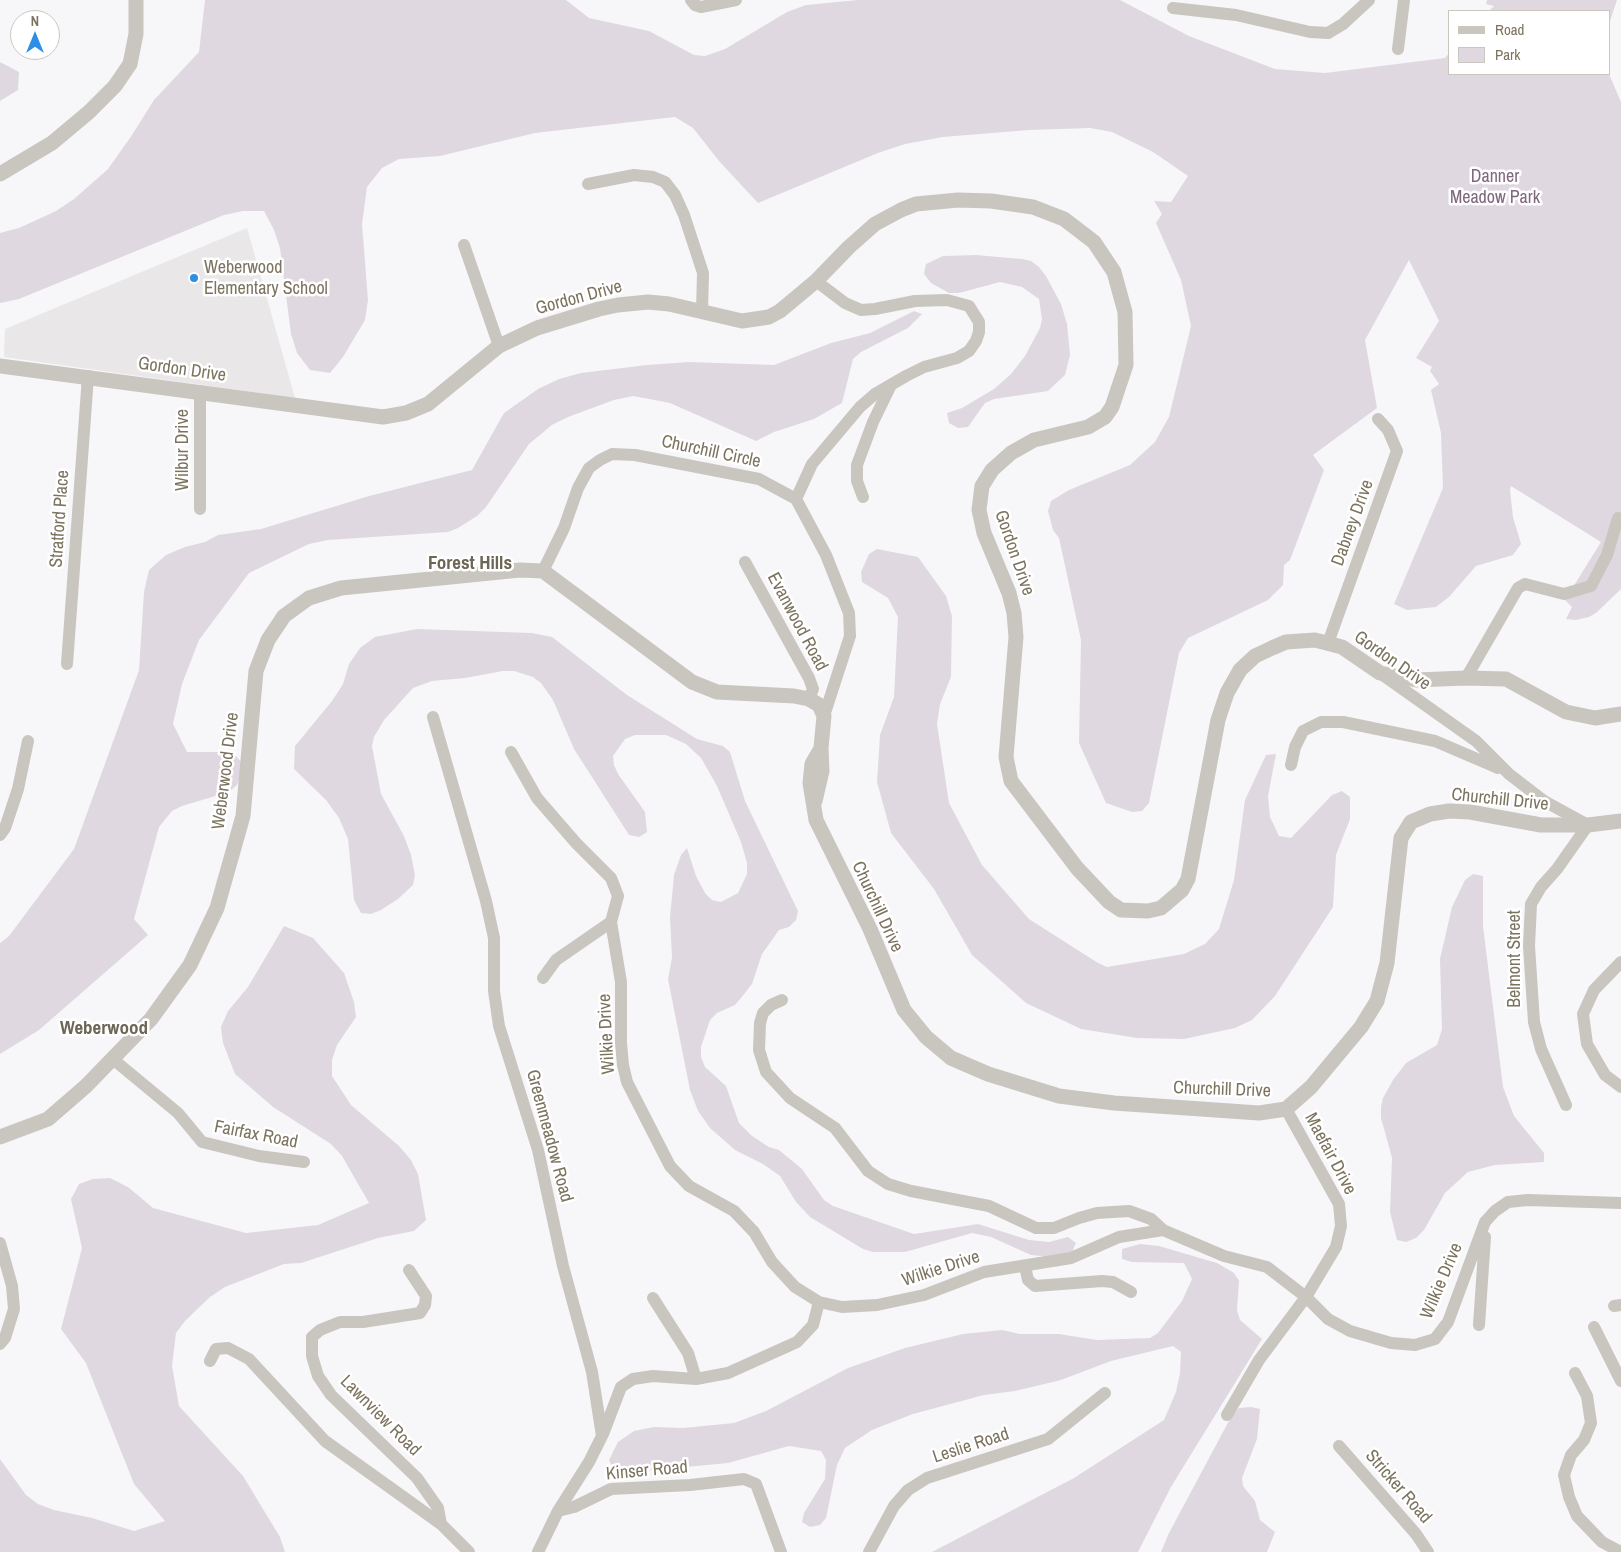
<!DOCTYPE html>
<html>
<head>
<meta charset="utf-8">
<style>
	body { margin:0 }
	#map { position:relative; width:1621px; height:1552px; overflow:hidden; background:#f7f7f9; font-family:"Archivo Narrow",sans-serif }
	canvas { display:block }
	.legend { position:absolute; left:1448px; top:10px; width:162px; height:65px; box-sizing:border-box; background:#fff; border:1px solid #cbc7bf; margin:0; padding:6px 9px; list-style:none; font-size:15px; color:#7c735f }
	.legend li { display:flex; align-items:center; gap:10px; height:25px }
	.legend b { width:25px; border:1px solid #cbc7bf }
	.north { position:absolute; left:10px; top:10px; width:50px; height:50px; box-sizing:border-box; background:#fff; border:1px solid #cbc7bf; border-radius:50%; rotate:0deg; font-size:14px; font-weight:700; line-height:20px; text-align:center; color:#7c735f }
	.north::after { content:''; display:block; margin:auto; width:18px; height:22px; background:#2c8ee4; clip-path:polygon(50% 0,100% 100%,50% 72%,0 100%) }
</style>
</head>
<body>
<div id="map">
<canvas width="1621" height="1552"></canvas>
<ul class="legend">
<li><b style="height:6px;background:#c9c6c0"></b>Road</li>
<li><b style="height:14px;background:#e0d8e0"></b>Park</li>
</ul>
<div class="north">N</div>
</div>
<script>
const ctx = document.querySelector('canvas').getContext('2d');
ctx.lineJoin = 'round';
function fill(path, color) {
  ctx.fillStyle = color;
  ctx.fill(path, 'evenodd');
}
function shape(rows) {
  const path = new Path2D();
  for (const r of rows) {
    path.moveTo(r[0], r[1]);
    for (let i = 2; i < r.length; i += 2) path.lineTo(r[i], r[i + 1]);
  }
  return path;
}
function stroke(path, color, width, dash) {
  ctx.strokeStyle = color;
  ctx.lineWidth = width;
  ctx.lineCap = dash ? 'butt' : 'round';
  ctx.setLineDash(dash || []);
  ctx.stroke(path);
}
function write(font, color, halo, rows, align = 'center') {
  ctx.font = font + ' "Archivo Narrow",sans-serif';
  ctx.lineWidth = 5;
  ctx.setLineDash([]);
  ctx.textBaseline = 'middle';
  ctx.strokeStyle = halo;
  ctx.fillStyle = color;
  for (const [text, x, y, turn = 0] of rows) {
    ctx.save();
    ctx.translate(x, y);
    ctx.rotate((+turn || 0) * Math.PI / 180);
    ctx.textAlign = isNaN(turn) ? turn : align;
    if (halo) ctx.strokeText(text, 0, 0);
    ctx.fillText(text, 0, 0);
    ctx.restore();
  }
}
fill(shape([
	[247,228,295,398,4,357,5,329]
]), '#e9e7e7');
fill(shape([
	[205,0,566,0,589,18,649,31,694,55,705,56,725,49,787,12,806,5,858,0,1120,0,1189,36,1275,69,1325,73,1445,58,1450,52,1450,74,1609,74,1621,102,1621,589,1596,613,1589,617,1576,620,1566,619,1572,607,1565,600,1601,542,1511,486,1510,490,1513,517,1521,544,1513,555,1476,566,1449,597,1436,607,1407,610,1394,604,1443,488,1441,433,1431,390,1439,384,1430,371,1432,367,1416,358,1439,321,1409,260,1365,340,1377,408,1313,455,1324,470,1290,560,1284,565,1283,585,1268,600,1188,638,1179,653,1149,803,1142,811,1132,812,1106,803,1079,743,1081,640,1059,538,1053,530,1048,511,1051,501,1069,490,1130,465,1155,442,1169,417,1191,326,1181,280,1156,223,1162,214,1154,201,1171,202,1188,176,1153,152,1112,132,1090,128,1029,130,943,137,905,144,878,153,758,203,719,161,693,128,675,117,535,133,440,156,399,159,382,168,367,187,362,224,368,300,365,320,343,357,330,373,310,370,297,353,291,334,280,248,274,230,264,211,243,211,224,215,19,299,0,303,0,233,19,228,56,211,74,199,108,169,132,135,154,100,199,52],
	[1487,0,1617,0,1610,21,1610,11,1489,11,1494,6,1486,4],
	[0,62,19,72,18,90,0,101],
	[976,255,1022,259,1031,261,1039,267,1046,276,1061,304,1067,324,1070,355,1065,375,1048,391,994,399,985,403,968,427,958,428,949,423,947,413,962,408,994,389,1011,374,1025,356,1040,328,1042,319,1039,299,1022,287,1000,282,959,293,949,293,931,283,924,274,926,264,943,256],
	[914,311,922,314,908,328,861,352,853,359,842,403,814,419,774,432,756,441,670,403,633,396,614,400,568,417,552,425,529,444,486,507,477,516,458,528,448,532,328,540,309,544,249,573,199,640,182,684,173,724,187,752,227,752,236,756,242,763,241,775,237,785,229,792,182,806,172,811,159,827,134,919,148,935,39,1030,0,1054,0,943,9,936,74,849,139,670,144,592,149,570,166,555,185,547,205,542,218,535,261,529,369,496,472,470,504,413,538,389,559,379,581,373,647,365,689,362,774,365,831,343,870,333],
	[877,549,918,557,946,596,952,616,951,677,940,704,937,724,949,803,982,865,1029,919,1098,963,1107,967,1184,954,1205,944,1219,929,1234,880,1245,800,1266,755,1276,754,1268,796,1270,817,1279,836,1291,838,1332,795,1342,791,1350,797,1350,819,1336,855,1333,907,1275,996,1252,1020,1235,1028,1184,1039,1137,1038,1081,1029,1026,1003,972,955,934,889,891,833,877,782,880,735,894,697,898,617,888,598,862,582,861,572,869,554],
	[417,629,532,633,552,637,627,695,697,739,723,746,730,752,745,801,798,911,796,920,789,927,779,930,762,954,752,984,741,998,735,1005,717,1013,710,1020,701,1047,701,1057,705,1067,726,1086,739,1123,752,1136,769,1147,779,1150,802,1169,824,1200,833,1206,914,1234,978,1224,1029,1240,1049,1242,1068,1237,1076,1243,1072,1252,1051,1257,1031,1255,991,1237,972,1233,905,1252,873,1252,863,1249,810,1217,796,1202,780,1176,763,1164,735,1150,710,1128,698,1111,690,1090,668,979,672,958,670,917,674,875,681,855,687,848,696,876,705,893,712,900,721,902,738,893,747,874,747,863,741,842,717,786,701,758,686,744,666,735,635,735,625,739,613,756,614,765,618,774,645,812,647,832,639,837,629,835,574,749,553,700,541,683,533,677,514,671,503,671,465,678,432,681,413,688,384,720,374,737,372,746,381,794,404,836,411,855,415,875,413,885,398,899,381,910,371,914,361,913,354,900,348,839,339,818,326,800,294,769,295,746,332,701,343,684,349,664,360,648,375,637],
	[1473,874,1483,876,1483,926,1503,1087,1514,1116,1544,1153,1544,1162,1495,1165,1468,1172,1445,1193,1424,1230,1416,1238,1406,1242,1397,1240,1390,1212,1392,1158,1381,1118,1381,1107,1383,1098,1393,1080,1406,1063,1437,1045,1442,1029,1440,959,1452,907,1465,880],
	[284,926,313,938,344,973,354,1002,356,1017,337,1045,332,1060,332,1076,351,1105,399,1146,411,1160,418,1174,426,1220,414,1231,378,1238,301,1263,284,1264,225,1287,210,1297,185,1321,176,1333,172,1366,179,1406,243,1476,280,1537,285,1552,0,1552,0,1459,26,1495,38,1504,54,1510,92,1518,134,1531,165,1521,134,1484,86,1363,61,1329,82,1248,71,1199,79,1184,93,1179,110,1178,128,1187,153,1208,246,1233,318,1225,369,1203,342,1156,331,1144,273,1107,235,1074,223,1043,221,1027,228,1011,248,987],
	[1140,1244,1159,1246,1217,1263,1234,1273,1239,1281,1237,1310,1240,1320,1262,1339,1171,1487,1138,1552,932,1552,1074,1478,1164,1420,1176,1392,1180,1373,1181,1352,1173,1346,1111,1361,1061,1380,1015,1391,984,1395,913,1414,872,1430,845,1448,837,1465,826,1518,820,1525,810,1527,802,1522,804,1513,825,1479,826,1460,821,1451,789,1446,728,1463,634,1472,613,1469,609,1460,618,1442,634,1431,654,1427,683,1428,734,1423,766,1411,848,1368,905,1348,963,1334,1002,1330,1020,1334,1059,1334,1097,1340,1150,1338,1158,1333,1182,1301,1192,1279,1184,1263,1132,1262,1122,1259,1122,1249],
	[1251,1407,1260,1409,1257,1439,1242,1478,1243,1486,1255,1501,1260,1520,1275,1532,1267,1552,1161,1552,1169,1533,1231,1417,1239,1408]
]), '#e0d8e0');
stroke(shape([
	[691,0,695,5,701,7,736,0],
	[1173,8,1236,15,1310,32,1328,33,1343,24,1369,0],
	[1398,49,1404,0],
	[588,184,634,175,653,177,665,182,675,195,684,215,703,273,702,312],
	[464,245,499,346],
	[863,497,857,481,857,465,873,422,891,385],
	[796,499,812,464,860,407,875,394,906,376,924,367,957,358,969,351,976,341,979,332,979,322,969,306,947,300,915,301,875,309,861,310,845,303,816,281],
	[200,509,200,391],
	[745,562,809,678,813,689,809,699],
	[543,571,564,528,578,488,589,468,600,460,612,454,635,455,759,479,796,499,826,555,849,613,850,636,824,716],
	[1328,643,1397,451,1388,430,1378,419],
	[67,664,88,376],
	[1380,673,1476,741,1509,774,1544,801,1588,825,1557,869,1541,887,1531,904,1529,946,1534,1022,1541,1049,1566,1105],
	[1466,678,1518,588,1525,584,1564,594,1591,586,1607,555,1618,518],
	[433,717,486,901,494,938,494,991,499,1026,538,1150,563,1266,592,1372,602,1436,589,1462,558,1511,538,1552],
	[511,752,537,798,576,843,611,878,618,896,611,922,621,982,621,1043,623,1065,627,1082,670,1166,689,1186,734,1211,754,1232,772,1262,795,1287,819,1302,842,1307,877,1305,924,1295,984,1272,1071,1258,1119,1237,1163,1230,1224,1256,1267,1267,1306,1297,1328,1319,1350,1331,1391,1343,1415,1345,1435,1339,1448,1322,1485,1222,1495,1211,1508,1202,1528,1200,1621,1203],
	[1291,765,1295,747,1303,731,1321,722,1343,722,1435,741,1498,768],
	[0,835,5,828,18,789,28,741],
	[1621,962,1594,990,1583,1014,1587,1044,1605,1075,1621,1087],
	[543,978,556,960,611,922],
	[782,1000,771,1005,763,1013,760,1023,759,1050,766,1072,790,1098,835,1128,868,1171,888,1184,911,1191,989,1206,1036,1228,1054,1228,1079,1218,1097,1213,1129,1211,1151,1219,1163,1230],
	[114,1060,178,1113,202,1142,259,1156,304,1162],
	[0,1243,12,1286,14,1309,5,1338,0,1344],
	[1025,1266,1028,1280,1035,1286,1102,1281,1113,1282,1131,1292],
	[409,1270,426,1296,425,1305,420,1313,363,1322,340,1322,320,1330,312,1337,312,1356,318,1376,331,1395,417,1478,438,1508,441,1524],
	[653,1298,688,1353,696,1379],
	[1614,1306,1621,1305],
	[1479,1325,1485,1237],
	[1594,1327,1621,1381],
	[210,1361,216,1349,228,1348,249,1359,325,1441,441,1524,469,1552],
	[1575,1373,1587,1396,1591,1423,1584,1440,1571,1455,1564,1475,1569,1497,1577,1516,1602,1542,1621,1552],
	[1227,1415,1259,1360,1306,1297,1336,1247,1341,1226,1339,1204,1286,1109],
	[603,1434,621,1387,633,1379,653,1376,696,1379,728,1373,797,1342,813,1325,819,1302],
	[1339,1446,1416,1534,1428,1552],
	[558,1511,574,1507,611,1489,690,1485,744,1479,756,1484,781,1552],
	[869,1552,894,1506,908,1490,927,1478,1048,1439,1105,1393]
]), '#c9c6c0', 12);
stroke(shape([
	[0,174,52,143,89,112,115,86,130,64,136,34,136,0],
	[0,366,383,417,406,413,428,404,499,346,537,328,599,309,618,305,648,302,669,304,742,321,769,317,780,311,816,281,849,247,875,224,901,210,916,204,958,200,991,201,1033,207,1064,219,1094,242,1114,272,1125,312,1126,365,1112,407,1105,417,1088,427,1034,440,1011,453,992,470,982,486,979,510,984,533,1009,593,1014,613,1016,637,1006,757,1011,781,1077,868,1109,902,1121,910,1148,911,1161,908,1182,890,1188,879,1218,720,1227,693,1240,670,1255,656,1272,648,1286,642,1315,640,1342,647,1380,673,1416,680,1466,678,1506,679,1566,712,1595,718,1621,714],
	[820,750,812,764,810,783,816,820,870,929,904,1010,926,1037,951,1058,988,1074,1059,1096,1114,1103,1259,1113,1286,1109,1311,1087,1361,1027,1377,1001,1387,963,1401,838,1411,822,1430,814,1449,811,1470,812,1541,825,1588,825,1621,821],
	[0,1137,48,1119,86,1086,151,1019,190,965,217,908,243,816,256,671,268,640,284,616,309,598,341,588,520,570,543,571,692,682,717,692,794,696,809,699,819,705,824,716,821,748,822,771,815,801]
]), '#c9c6c0', 15);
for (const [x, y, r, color] of [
	[194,278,5,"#2c8ee4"]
]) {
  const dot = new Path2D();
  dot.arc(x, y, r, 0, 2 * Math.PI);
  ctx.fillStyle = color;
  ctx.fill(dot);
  stroke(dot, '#fff', 2);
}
write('18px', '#7f677e', '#fff', [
	["Danner",1495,177],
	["Meadow Park",1495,198]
]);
write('18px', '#7c735f', '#fff', [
	["Weberwood",204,268],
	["Elementary School",204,289]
], 'left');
write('18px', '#7c735f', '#fff', [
	["Gordon Drive",579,298,-15],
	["Gordon Drive",182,370,8],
	["Wilbur Drive",183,450,-90],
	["Churchill Circle",711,452,12],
	["Stratford Place",60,519,-86],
	["Dabney Drive",1353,523,-70],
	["Gordon Drive",1014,553,71],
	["Evanwood Road",797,622,62],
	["Gordon Drive",1392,661,35],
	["Weberwood Drive",226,771,-83],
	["Churchill Drive",1500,800,6],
	["Churchill Drive",877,907,65],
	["Belmont Street",1515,959,-90],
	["Wilkie Drive",607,1034,-93],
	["Churchill Drive",1222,1090,2],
	["Fairfax Road",256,1135,11],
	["Greenmeadow Road",549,1136,75],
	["Maefair Drive",1330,1154,62],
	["Wilkie Drive",941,1269,-18],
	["Wilkie Drive",1442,1281,-67],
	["Lawnview Road",380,1416,45],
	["Leslie Road",971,1446,-18],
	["Kinser Road",647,1471,-5],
	["Stricker Road",1398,1487,49]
]);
write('bold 19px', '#6d6656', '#fff', [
	["Forest Hills",470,564],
	["Weberwood",104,1029]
]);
</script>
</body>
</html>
